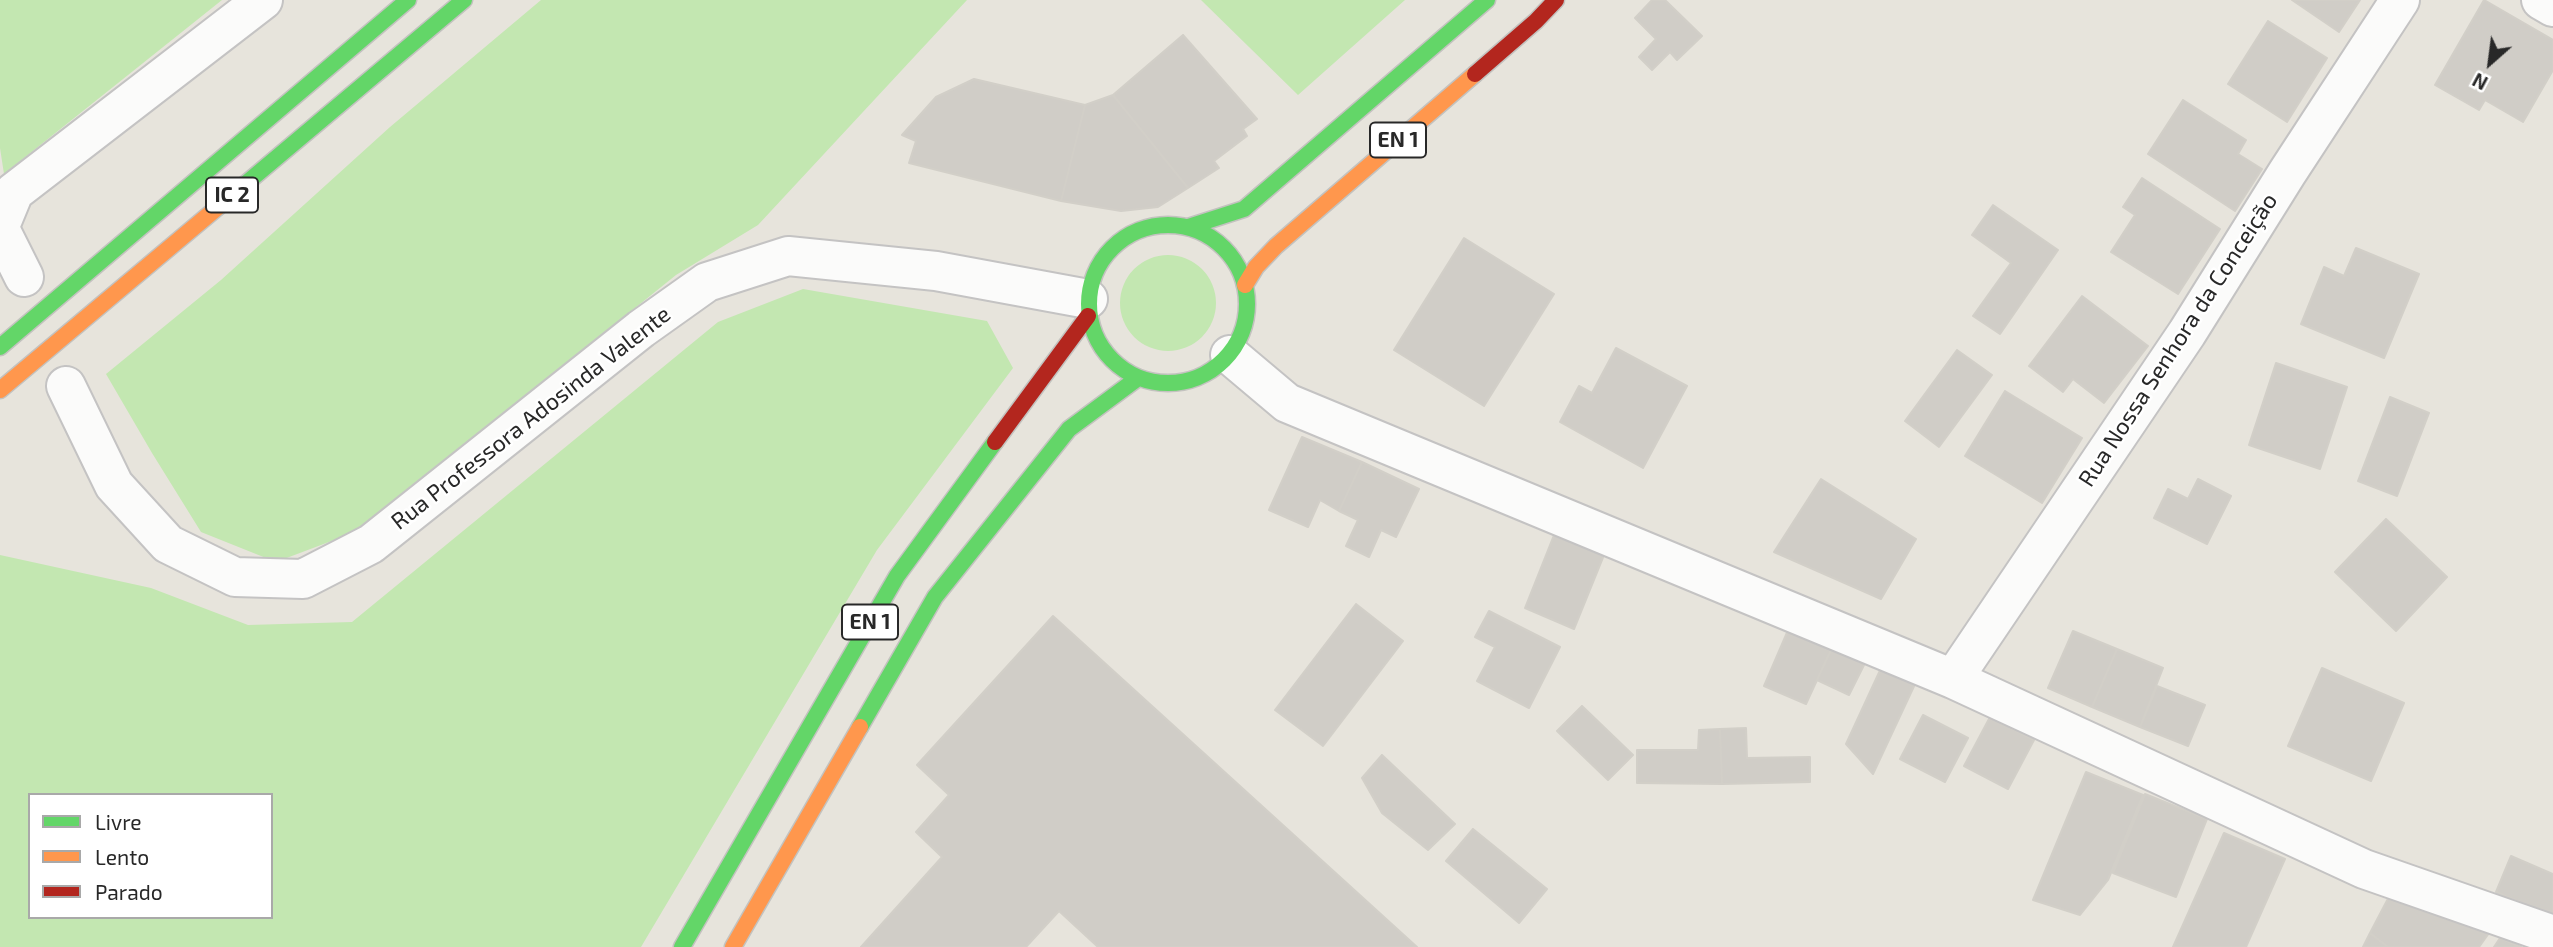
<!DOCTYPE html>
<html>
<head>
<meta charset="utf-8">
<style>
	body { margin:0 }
	#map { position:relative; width:2553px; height:947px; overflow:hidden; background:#e7e4dc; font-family:"Exo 2",sans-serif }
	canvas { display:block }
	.legend { position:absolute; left:28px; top:793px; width:245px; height:126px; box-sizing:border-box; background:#fff; border:2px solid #a9a9a9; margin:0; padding:9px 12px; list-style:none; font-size:21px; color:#282828 }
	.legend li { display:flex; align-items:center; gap:14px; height:35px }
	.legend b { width:35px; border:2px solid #a9a9a9 }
	.north { position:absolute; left:2455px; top:28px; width:70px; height:70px; -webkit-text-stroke:5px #fff; paint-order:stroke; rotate:208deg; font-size:19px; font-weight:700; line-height:28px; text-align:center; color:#282828 }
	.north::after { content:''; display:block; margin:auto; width:24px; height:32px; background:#282828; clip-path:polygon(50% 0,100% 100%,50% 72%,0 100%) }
</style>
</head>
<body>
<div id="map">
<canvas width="2553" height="947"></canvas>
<ul class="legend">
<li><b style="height:9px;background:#63d668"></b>Livre</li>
<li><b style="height:9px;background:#ff974d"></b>Lento</li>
<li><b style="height:9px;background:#b3261e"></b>Parado</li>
</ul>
<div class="north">N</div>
</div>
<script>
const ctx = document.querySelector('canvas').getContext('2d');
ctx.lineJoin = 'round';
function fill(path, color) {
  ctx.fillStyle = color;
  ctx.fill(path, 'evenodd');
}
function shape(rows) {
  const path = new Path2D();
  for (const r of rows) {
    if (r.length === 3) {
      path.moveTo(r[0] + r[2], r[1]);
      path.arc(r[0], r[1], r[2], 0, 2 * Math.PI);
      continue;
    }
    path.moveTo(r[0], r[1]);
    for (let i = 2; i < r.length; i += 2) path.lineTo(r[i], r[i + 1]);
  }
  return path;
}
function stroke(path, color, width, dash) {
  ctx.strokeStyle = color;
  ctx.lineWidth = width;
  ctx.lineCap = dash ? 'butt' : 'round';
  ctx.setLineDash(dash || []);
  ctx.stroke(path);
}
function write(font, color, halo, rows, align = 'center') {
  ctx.font = font + ' "Exo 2",sans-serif';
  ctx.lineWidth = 5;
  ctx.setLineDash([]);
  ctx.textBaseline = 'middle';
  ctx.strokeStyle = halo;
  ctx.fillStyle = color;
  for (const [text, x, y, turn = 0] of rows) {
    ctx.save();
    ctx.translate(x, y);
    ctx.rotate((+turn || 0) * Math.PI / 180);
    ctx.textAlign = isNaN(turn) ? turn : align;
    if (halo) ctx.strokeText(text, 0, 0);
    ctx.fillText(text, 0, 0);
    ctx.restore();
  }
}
fill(shape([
	[0,0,222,0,4,174,0,148],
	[541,0,967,0,758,225,676,275,358,531,276,562,201,532,152,453,106,374,221,280,390,127],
	[1201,0,1405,0,1298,95],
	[1168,303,48],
	[803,289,987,321,1013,368,877,550,641,947,0,947,0,555,151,588,248,625,352,622,718,322],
	[30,795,271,795,271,917,30,917]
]), '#c3e7b1');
const building = shape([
	[1652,0,1665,0,1702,36,1677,60,1670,52,1652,70,1639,57,1656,39,1635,18,1652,0],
	[2292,0,2360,0,2339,32,2292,0],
	[2484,0,2553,40,2553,70,2523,122,2485,100,2479,110,2435,85,2484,0],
	[2268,21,2327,58,2287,122,2228,84,2268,21],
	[1183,35,1257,119,1243,129,1247,136,1214,161,1219,168,1188,188,1113,95,1183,35],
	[974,79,1085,105,1061,201,909,163,916,141,902,135,936,97,974,79],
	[1113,95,1188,188,1158,207,1121,211,1061,201,1085,105,1113,95],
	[2183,100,2246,140,2238,154,2262,169,2235,211,2148,154,2183,100],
	[2142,178,2220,229,2178,294,2111,252,2135,215,2123,207,2142,178],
	[1993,205,2058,250,2000,334,1973,316,2011,263,1972,235,1993,205],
	[1464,238,1554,294,1484,406,1394,350,1464,238],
	[2356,248,2419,274,2384,358,2301,324,2324,267,2344,276,2356,248],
	[2082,296,2148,346,2104,403,2073,379,2063,392,2029,366,2082,296],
	[1616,348,1687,386,1643,468,1560,422,1579,386,1592,393,1616,348],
	[1957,350,1992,375,1939,447,1905,421,1957,350],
	[2276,363,2347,387,2320,469,2249,445,2276,363],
	[2005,391,2082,438,2042,503,1965,456,2005,391],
	[2390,397,2429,413,2397,496,2358,481,2390,397],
	[1302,437,1362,462,1339,511,1320,500,1308,527,1269,510,1302,437],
	[1362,462,1419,489,1396,537,1381,530,1369,557,1346,546,1358,520,1339,511,1362,462],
	[1821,479,1916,539,1881,599,1774,552,1821,479],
	[2198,479,2231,496,2207,544,2154,518,2168,489,2188,499,2198,479],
	[2386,519,2447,577,2396,631,2335,572,2386,519],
	[1556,530,1606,550,1574,629,1525,608,1556,530],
	[1356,604,1403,641,1323,746,1275,710,1356,604],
	[1489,611,1560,647,1529,708,1477,681,1495,647,1475,637,1489,611],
	[1053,616,1417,947,1098,947,1059,911,1026,947,861,947,942,857,916,832,949,795,917,765,1053,616],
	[1792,621,1835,641,1806,704,1764,686,1792,621],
	[2073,631,2117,649,2092,707,2048,688,2073,631],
	[1835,641,1868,657,1849,695,1817,680,1835,641],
	[2117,649,2163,668,2140,727,2092,707,2117,649],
	[1882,666,1916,682,1873,774,1846,744,1882,666],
	[2322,668,2404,703,2371,781,2288,746,2322,668],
	[2157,686,2205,705,2188,746,2140,727,2157,686],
	[1582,706,1633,755,1608,780,1557,731,1582,706],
	[1923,715,1968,738,1945,782,1900,759,1923,715],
	[1990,717,2034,740,2008,789,1964,766,1990,717],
	[1746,728,1747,758,1810,757,1810,782,1722,784,1720,729,1746,728],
	[1720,729,1722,784,1637,783,1637,750,1698,750,1699,730,1720,729],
	[1382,755,1455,824,1428,850,1382,813,1362,778,1382,755],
	[2086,772,2143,795,2108,880,2080,915,2033,900,2086,772],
	[2145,794,2207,819,2176,897,2113,873,2145,794],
	[1473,829,1547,889,1519,923,1446,861,1473,829],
	[2224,833,2285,859,2246,947,2173,947,2224,833],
	[2511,856,2553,874,2553,916,2496,892,2511,856],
	[2392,891,2489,933,2479,947,2388,947,2370,933,2392,891],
	[2370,933,2388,947,2363,947,2370,933],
	[2500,938,2521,947,2494,947,2500,938]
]);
fill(building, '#d0cdc7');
stroke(building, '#d2cfc8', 2);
const street = shape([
	[2541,0,2553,7],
	[0,226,14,192,263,0],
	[0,229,24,277],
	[1230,355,1287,403,1953,679,2364,869,2553,935],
	[66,386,114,485,168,544,235,577,303,579,371,544,641,329,707,282,788,256,936,271,1088,299],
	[1953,679,2187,333,2287,173,2400,0]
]);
const fast = shape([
	[218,207,464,0],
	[1168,304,79],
	[1188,227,1244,209,1487,0],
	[0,347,408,0],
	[860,727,935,597,1069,429,1138,378],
	[682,947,897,576,995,442]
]);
const slow = shape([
	[1245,285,1256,267,1276,246,1475,74],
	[0,390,218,207],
	[733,947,860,727]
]);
const jam = shape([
	[1475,74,1536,21,1556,0],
	[995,442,1088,316]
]);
stroke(street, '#c4c3c3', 42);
stroke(fast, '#c3c2bf', 19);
stroke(slow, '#c3c2bf', 19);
stroke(jam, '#c3c2bf', 19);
stroke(street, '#fbfbfa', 38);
stroke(fast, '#63d668', 16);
stroke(slow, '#ff974d', 16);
stroke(jam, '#b3261e', 16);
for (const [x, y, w] of [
	[1398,140,56],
	[232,195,52],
	[870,622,56]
]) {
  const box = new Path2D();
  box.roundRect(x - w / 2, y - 17.5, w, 35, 5);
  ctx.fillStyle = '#fff';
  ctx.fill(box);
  stroke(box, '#282828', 2);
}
write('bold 21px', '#282828', null, [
	["EN 1",1398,140],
	["IC 2",232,195],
	["EN 1",870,622]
]);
write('23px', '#282828', '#fff', [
	["Rua Nossa Senhora da Conceição",2178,340,-57],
	["Rua Professora Adosinda Valente",531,418,-38]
]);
</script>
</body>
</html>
